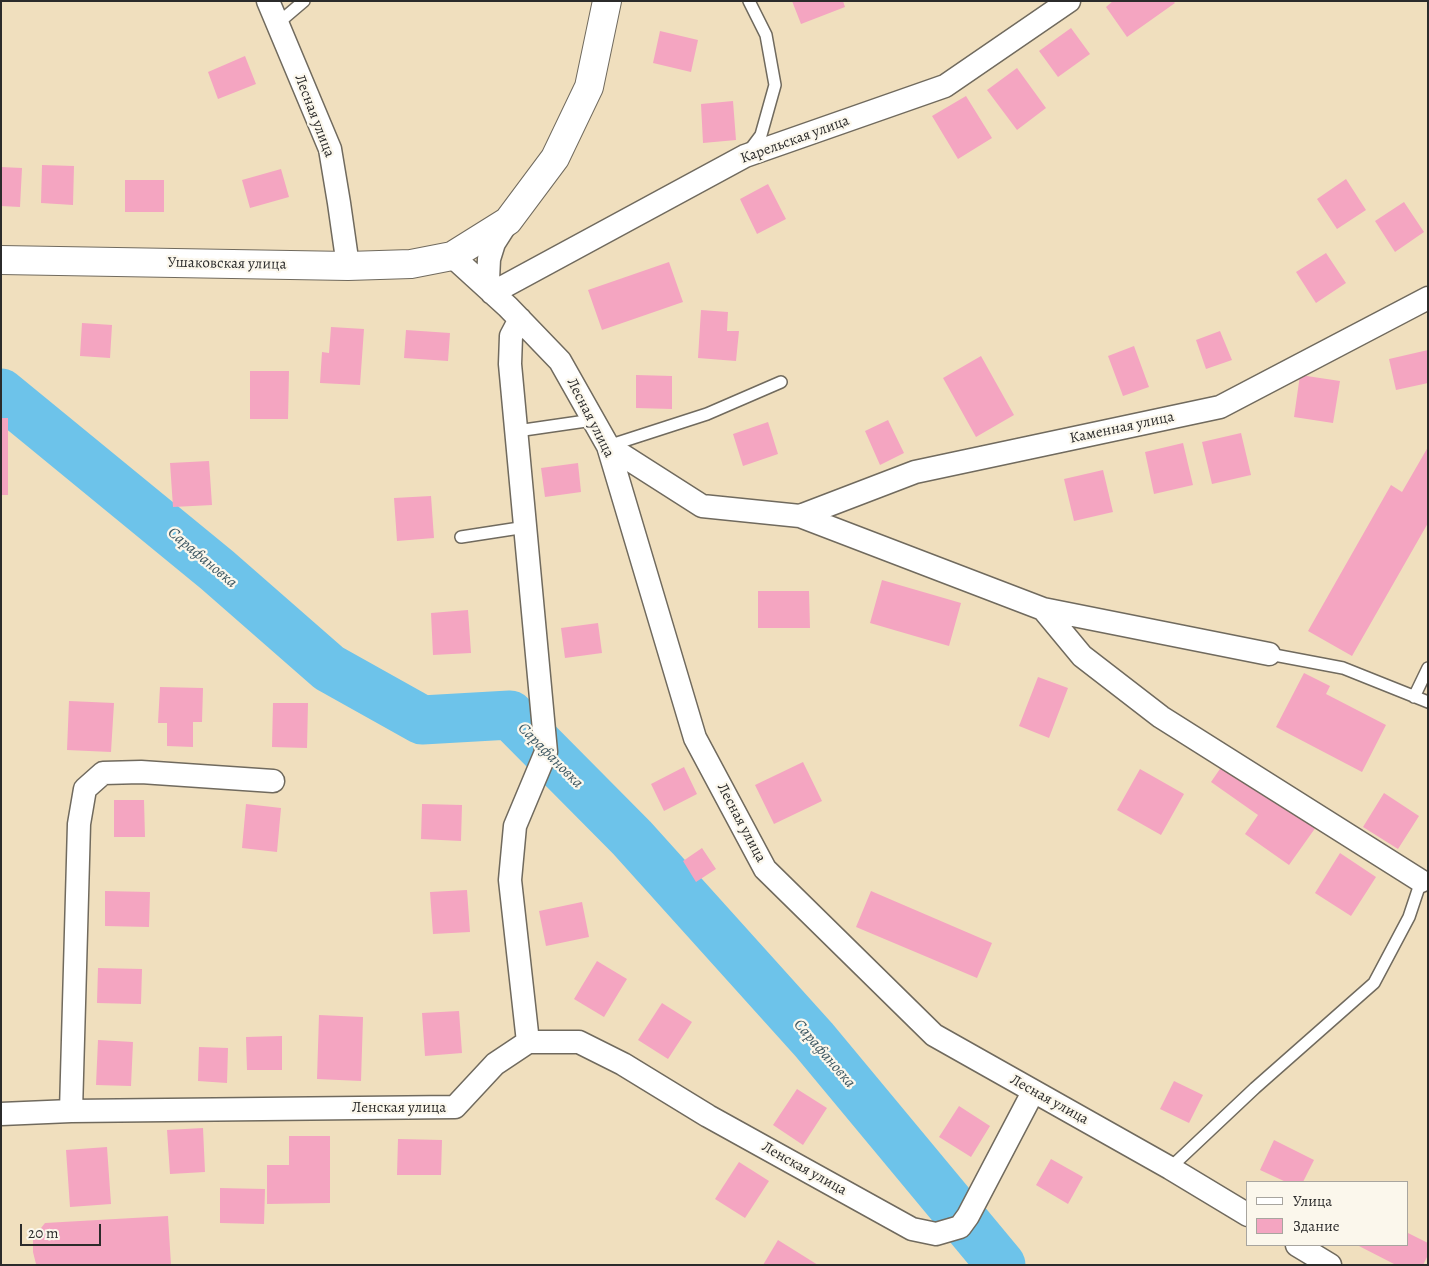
<!DOCTYPE html>
<html>
<head>
<meta charset="utf-8">
<style>
	body { margin:0 }
	#map { position:relative; width:1429px; height:1266px; overflow:hidden; background:#f0dfbe; font-family:Alegreya,serif }
	canvas { display:block }
	.frame { position:absolute; inset:0; border:2px solid #2b2b2b; pointer-events:none }
	.legend { position:absolute; left:1246px; top:1181px; width:162px; height:65px; box-sizing:border-box; background:#fbf7ec; border:1px solid #a8a59f; margin:0; padding:6px 9px; list-style:none; font-size:15px; color:#2b2b2b }
	.legend li { display:flex; align-items:center; gap:10px; height:25px }
	.legend b { width:25px; border:1px solid #a8a59f }
	.scale { position:absolute; left:20px; top:1224px; width:81px; height:22px; box-sizing:border-box; border:2px solid #2b2b2b; border-top:0; padding-left:6px; font-size:15px; line-height:18px; white-space:nowrap; color:#2b2b2b; -webkit-text-stroke:4px #fbf7ec; paint-order:stroke }
</style>
</head>
<body>
<div id="map">
<canvas width="1429" height="1266"></canvas>
<div class="frame"></div>
<ul class="legend">
<li><b style="height:6px;background:#fff"></b>Улица</li>
<li><b style="height:14px;background:#f4a5c1"></b>Здание</li>
</ul>
<div class="scale">20 m</div>
</div>
<script>
const ctx = document.querySelector('canvas').getContext('2d');
ctx.lineJoin = 'round';
function shape(rows) {
  const path = new Path2D();
  for (const r of rows) {
    path.moveTo(r[0], r[1]);
    for (let i = 2; i < r.length; i += 2) path.lineTo(r[i], r[i + 1]);
  }
  return path;
}
function stroke(path, color, width, dash) {
  ctx.strokeStyle = color;
  ctx.lineWidth = width;
  ctx.lineCap = dash ? 'butt' : 'round';
  ctx.setLineDash(dash || []);
  ctx.stroke(path);
}
function fill(path, color) {
  ctx.fillStyle = color;
  ctx.fill(path, 'evenodd');
}
function write(font, color, halo, rows, align = 'center') {
  ctx.font = font + ' Alegreya,serif';
  ctx.lineWidth = 4.5;
  ctx.setLineDash([]);
  ctx.textBaseline = 'middle';
  ctx.strokeStyle = halo;
  ctx.fillStyle = color;
  for (const [text, x, y, turn = 0] of rows) {
    ctx.save();
    ctx.translate(x, y);
    ctx.rotate((+turn || 0) * Math.PI / 180);
    ctx.textAlign = isNaN(turn) ? turn : align;
    if (halo) ctx.strokeText(text, 0, 0);
    ctx.fillText(text, 0, 0);
    ctx.restore();
  }
}
stroke(shape([
	[1,393,217,570,329,668,422,720,510,715,632,838,814,1040,1001,1265]
]), '#6dc3ea', 49);
fill(shape([
	[792,1,843,1,845,7,801,24],
	[1113,1,1173,1,1175,3,1127,37,1106,7],
	[1071,28,1090,54,1058,77,1039,51],
	[660,31,698,40,691,72,653,63],
	[245,56,256,84,218,99,208,72],
	[1017,68,1046,108,1017,130,987,90],
	[966,96,992,138,958,159,932,116],
	[733,101,736,140,703,143,701,104],
	[42,165,74,166,73,205,41,203],
	[1,167,22,168,20,207,1,206],
	[281,169,289,197,250,208,242,180],
	[1346,179,1366,210,1337,229,1317,199],
	[125,180,164,180,164,212,125,212],
	[768,184,786,219,757,234,740,199],
	[1404,202,1424,232,1395,252,1375,221],
	[1326,253,1346,283,1316,303,1296,272],
	[669,262,683,302,602,330,588,290],
	[701,310,728,312,727,331,739,331,736,361,698,358],
	[82,323,112,325,110,358,80,356],
	[331,327,364,329,360,385,320,383,322,352,329,353],
	[406,330,450,333,448,361,404,358],
	[1220,331,1232,360,1206,369,1196,340],
	[1134,346,1149,387,1123,396,1108,356],
	[1428,350,1428,383,1396,390,1389,359],
	[981,356,1014,415,976,437,943,378],
	[250,371,289,371,288,419,250,419],
	[636,375,672,376,672,409,636,408],
	[1300,375,1340,381,1333,423,1294,417],
	[1,418,8,418,8,495,1,495],
	[888,420,904,453,880,465,865,431],
	[768,422,778,454,743,466,733,434],
	[1241,433,1251,475,1212,484,1202,442],
	[1183,443,1193,485,1154,494,1145,452],
	[1428,447,1428,523,1352,656,1308,631,1391,485,1402,492],
	[209,461,212,505,173,507,170,463],
	[578,463,581,492,545,497,541,468],
	[1103,470,1113,512,1074,521,1064,479],
	[431,496,434,538,397,541,394,498],
	[882,580,961,603,949,646,870,623],
	[758,591,809,591,810,628,758,628],
	[468,610,471,653,433,655,431,613],
	[598,623,602,653,565,658,561,628],
	[1304,673,1330,686,1326,694,1386,725,1362,772,1276,727],
	[1038,677,1068,688,1049,738,1019,726],
	[160,687,203,688,202,722,193,722,193,747,167,746,167,723,158,723],
	[69,701,114,703,111,752,67,750],
	[273,703,308,703,307,748,272,747],
	[803,762,822,801,774,824,755,785],
	[1224,763,1316,827,1289,865,1245,834,1258,815,1211,782],
	[684,767,697,794,664,811,651,784],
	[1140,769,1184,794,1161,835,1117,810],
	[1384,793,1419,816,1398,849,1363,827],
	[114,800,144,800,145,837,114,837],
	[246,804,281,808,277,852,242,848],
	[422,804,462,805,461,841,421,839],
	[702,848,716,869,696,882,683,861],
	[1340,853,1376,877,1351,916,1315,893],
	[467,890,470,932,433,934,430,892],
	[105,891,150,892,149,927,105,926],
	[871,891,992,943,977,978,856,927],
	[582,902,589,937,546,946,539,911],
	[597,961,627,979,604,1017,574,999],
	[98,968,142,969,141,1004,97,1003],
	[662,1003,692,1022,668,1059,638,1040],
	[459,1011,462,1053,425,1056,422,1013],
	[319,1015,363,1017,361,1081,317,1079],
	[282,1036,282,1070,247,1070,246,1037],
	[98,1040,133,1042,131,1086,96,1085],
	[199,1047,228,1048,227,1083,198,1081],
	[1174,1081,1203,1095,1189,1123,1160,1109],
	[797,1089,827,1108,803,1145,773,1125],
	[959,1106,990,1126,971,1157,939,1137],
	[203,1128,205,1172,170,1174,167,1130],
	[289,1136,330,1136,330,1203,267,1204,267,1165,289,1165],
	[398,1139,442,1140,441,1175,397,1175],
	[1274,1140,1314,1160,1303,1182,1286,1182,1260,1170],
	[107,1147,111,1204,70,1207,66,1150],
	[1051,1159,1083,1177,1068,1204,1036,1185],
	[739,1162,769,1181,745,1218,715,1199],
	[220,1188,265,1189,264,1224,220,1223],
	[168,1216,171,1265,36,1264,33,1252,33,1238,45,1223],
	[1408,1233,1428,1243,1428,1255,1423,1265,1396,1265,1357,1245,1408,1245],
	[778,1240,818,1265,763,1265]
]), '#f4a5c1');
const service = shape([
	[277,24,304,1],
	[749,151,761,135,775,85,766,35,749,1],
	[517,431,593,420],
	[608,446,707,414,781,382],
	[461,537,526,527],
	[1269,654,1343,668,1428,702],
	[1414,697,1428,668],
	[1170,1168,1255,1088,1374,983,1409,917,1421,881,1424,883]
]);
const minor = shape([
	[268,1,330,149,339,203,348,266],
	[508,221,494,243,489,259,488,280,492,293,745,156,945,86,1069,1],
	[452,256,508,307,560,361,608,446,695,738,765,869,934,1035,1170,1168,1248,1215],
	[520,319,511,336,510,364,546,752,515,826,510,880,528,1042],
	[608,446,702,506,800,516,1043,609,1269,654],
	[800,516,915,472,1220,407,1428,298],
	[1043,609,1082,656,1161,717,1421,881],
	[71,1111,79,824,85,789,103,773,141,772,273,781],
	[1,1114,71,1111,455,1107,495,1064,528,1042,579,1042,623,1064,708,1116,912,1229,936,1234,960,1227,968,1216,1033,1092],
	[1297,1245,1330,1265]
]);
const secondary = shape([
	[1,260,348,266,411,264,452,256,508,221,555,158,589,87,607,1]
]);
stroke(service, '#706a5e', 14);
stroke(minor, '#706a5e', 25);
stroke(secondary, '#706a5e', 30);
stroke(service, '#fff', 11);
stroke(minor, '#fff', 22);
stroke(secondary, '#fff', 28);
write('15px', '#2b2b2b', '#fbf7ec', [
	["Лесная улица",314,116,69],
	["Карельская улица",795,140,-20],
	["Ушаковская улица",227,264,1],
	["Лесная улица",590,418,63],
	["Каменная улица",1122,428,-12],
	["Лесная улица",741,823,62],
	["Лесная улица",1049,1100,29],
	["Ленская улица",399,1108],
	["Ленская улица",804,1169,29]
]);
write('italic 16px', '#3f5964', '#fbf7ec', [
	["Сарафановка",202,558,40],
	["Сарафановка",550,756,45],
	["Сарафановка",824,1054,49]
]);
</script>
</body>
</html>
